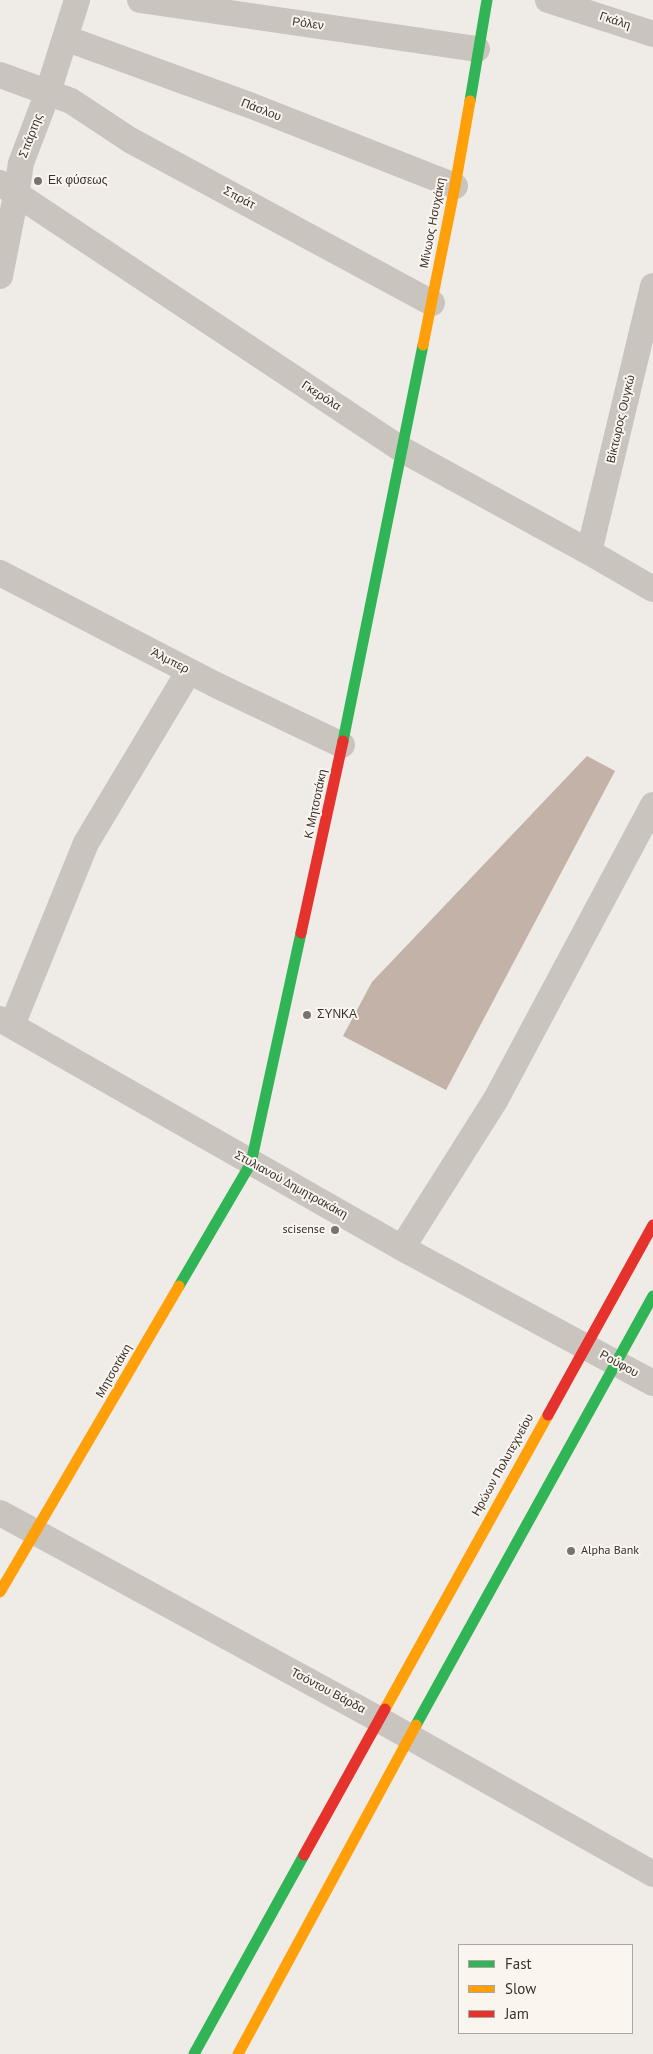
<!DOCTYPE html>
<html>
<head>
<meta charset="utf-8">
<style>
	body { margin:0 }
	#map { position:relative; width:653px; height:2054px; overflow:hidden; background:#efebe6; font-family:"PT Sans",sans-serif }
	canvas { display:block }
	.legend { position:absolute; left:458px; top:1944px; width:175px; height:90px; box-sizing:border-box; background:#faf6ef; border:1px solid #ada7a1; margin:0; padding:6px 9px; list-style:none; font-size:15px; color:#3a312c }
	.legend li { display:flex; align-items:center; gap:10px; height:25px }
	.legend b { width:25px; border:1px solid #ada7a1 }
</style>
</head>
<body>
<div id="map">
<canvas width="653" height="2054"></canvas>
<ul class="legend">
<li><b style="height:6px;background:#30b455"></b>Fast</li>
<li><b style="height:6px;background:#ff9f0a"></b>Slow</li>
<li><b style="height:6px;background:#e5322d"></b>Jam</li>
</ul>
</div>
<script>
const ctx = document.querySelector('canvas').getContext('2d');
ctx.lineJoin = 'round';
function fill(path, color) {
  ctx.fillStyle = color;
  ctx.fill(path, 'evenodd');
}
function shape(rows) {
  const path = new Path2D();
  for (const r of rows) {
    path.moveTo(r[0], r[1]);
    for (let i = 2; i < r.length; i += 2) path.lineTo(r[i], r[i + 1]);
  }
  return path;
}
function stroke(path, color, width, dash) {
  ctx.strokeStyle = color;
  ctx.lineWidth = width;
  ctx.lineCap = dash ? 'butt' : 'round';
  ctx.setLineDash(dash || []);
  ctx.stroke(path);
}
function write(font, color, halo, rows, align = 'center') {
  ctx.font = font + ' "PT Sans",sans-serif';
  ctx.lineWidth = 4;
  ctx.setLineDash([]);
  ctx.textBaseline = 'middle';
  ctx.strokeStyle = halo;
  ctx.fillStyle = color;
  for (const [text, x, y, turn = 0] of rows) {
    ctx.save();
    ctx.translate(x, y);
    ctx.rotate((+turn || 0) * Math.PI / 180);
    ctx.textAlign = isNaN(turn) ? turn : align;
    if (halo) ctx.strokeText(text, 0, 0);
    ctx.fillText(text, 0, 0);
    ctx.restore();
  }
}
fill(shape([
	[587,756,615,771,446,1090,343,1036,372,982]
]), '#c2b2a8');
stroke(shape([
	[140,0,477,49],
	[548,0,653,34],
	[65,38,252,106,455,186],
	[0,75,71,101,130,140,432,303],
	[0,183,401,449,589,552,653,589],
	[0,276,16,195,21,163,48,92,77,0],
	[589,552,653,286],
	[0,573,216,685,342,745],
	[0,1019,402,1248,653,1383],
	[12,1025,86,843,189,671],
	[402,1248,496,1099,653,805],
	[0,1513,378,1719,653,1874]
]), '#c9c4be', 26);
stroke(shape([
	[470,101,487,0],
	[343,741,423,345],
	[179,1286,251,1163,301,933],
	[416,1725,653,1296],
	[194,2054,304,1855]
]), '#30b455', 11);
stroke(shape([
	[423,345,455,186,470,101],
	[0,1592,179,1286],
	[385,1709,548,1415],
	[238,2054,416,1725]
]), '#ff9f0a', 11);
stroke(shape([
	[301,933,343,741],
	[548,1415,653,1225],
	[304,1855,385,1709]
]), '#e5322d', 11);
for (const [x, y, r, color] of [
	[38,181,5,"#79726d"],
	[307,1015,5,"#79726d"],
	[335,1230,5,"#79726d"],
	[571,1551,5,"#79726d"]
]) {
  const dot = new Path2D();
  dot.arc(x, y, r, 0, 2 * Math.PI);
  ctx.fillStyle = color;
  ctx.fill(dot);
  stroke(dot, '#faf6ef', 2);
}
write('12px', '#3a312c', '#faf6ef', [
	["Γκάλη",615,21,18],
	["Ρόλεν",308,24,8],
	["Πάσλου",261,110,21],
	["Σπάρτης",31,136,-69],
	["Σπράτ",239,198,28],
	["Μίνωος Ησυχάκη",433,223,-79],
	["Γκερόλα",321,396,33],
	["Βίκτωρος Ουγκώ",621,419,-77],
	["Άλμπερ",170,661,27],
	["Κ Μητσοτάκη",316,804,-78],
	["Στυλιανού Δημητρακάκη",291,1185,29],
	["Ρούφου",619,1364,29],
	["Μητσοτάκη",114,1371,-60],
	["Ηρώων Πολυτεχνείου",503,1465,-61],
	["Τσόντου Βάρδα",328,1691,28]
]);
write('12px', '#3a312c', '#faf6ef', [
	["Εκ φύσεως",48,181],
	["ΣΥΝΚΑ",317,1015],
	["scisense",325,1230,"right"],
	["Alpha Bank",581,1551]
], 'left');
</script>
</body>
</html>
